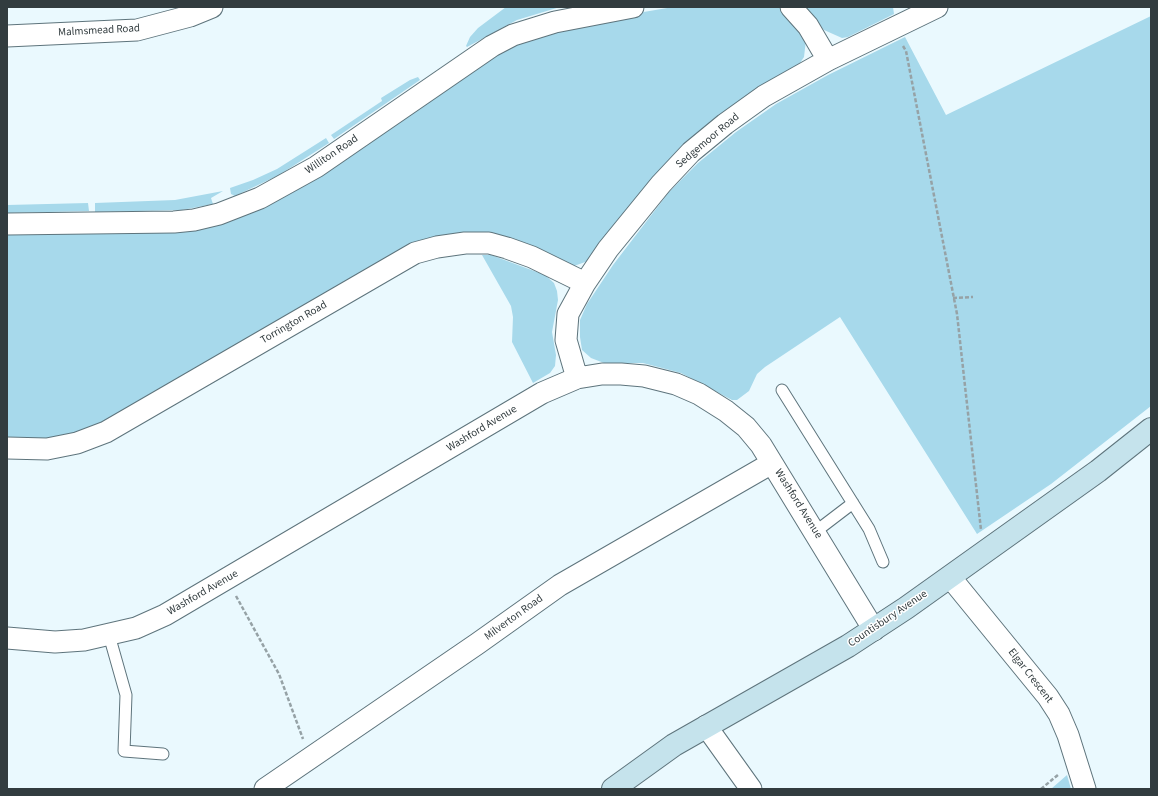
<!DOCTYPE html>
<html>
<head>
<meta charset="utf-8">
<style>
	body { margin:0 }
	#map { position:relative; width:1158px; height:796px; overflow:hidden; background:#eaf9fe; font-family:"Source Sans 3",sans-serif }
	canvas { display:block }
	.frame { position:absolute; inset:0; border:8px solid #323c3f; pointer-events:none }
</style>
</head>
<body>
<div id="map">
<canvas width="1158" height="796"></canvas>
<div class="frame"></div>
</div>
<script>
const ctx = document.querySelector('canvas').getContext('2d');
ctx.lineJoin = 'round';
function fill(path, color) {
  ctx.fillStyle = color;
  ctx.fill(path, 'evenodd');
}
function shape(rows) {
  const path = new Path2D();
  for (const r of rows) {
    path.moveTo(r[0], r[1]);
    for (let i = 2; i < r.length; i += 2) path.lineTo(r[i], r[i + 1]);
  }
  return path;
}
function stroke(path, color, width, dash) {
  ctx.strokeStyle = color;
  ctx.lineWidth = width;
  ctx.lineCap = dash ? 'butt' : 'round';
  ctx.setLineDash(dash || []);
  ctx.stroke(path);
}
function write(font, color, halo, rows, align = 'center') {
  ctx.font = font + ' "Source Sans 3",sans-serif';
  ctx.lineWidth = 3;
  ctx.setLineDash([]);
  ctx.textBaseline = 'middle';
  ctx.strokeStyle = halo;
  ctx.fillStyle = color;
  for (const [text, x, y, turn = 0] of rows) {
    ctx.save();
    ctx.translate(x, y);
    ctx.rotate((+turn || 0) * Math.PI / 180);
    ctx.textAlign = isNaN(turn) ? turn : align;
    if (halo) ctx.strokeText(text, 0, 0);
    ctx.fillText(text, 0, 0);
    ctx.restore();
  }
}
fill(shape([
	[506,7,560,7,517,20,467,47,466,46,470,37,478,28],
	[673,7,779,7,806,40,804,57,796,69,588,261,574,266,468,235,117,418,57,439,7,441,7,232,213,225,512,42,579,23],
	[806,7,893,7,894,14,848,37,842,38,824,30],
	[1151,16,1151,406,1051,484,977,534,840,317,765,367,757,374,749,391,737,400,732,400,681,373,643,363,604,363,591,358,582,350,580,337,580,320,587,304,613,265,669,192,698,163,736,132,776,104,828,75,905,37,946,115],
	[418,77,420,80,334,139,331,135,382,101,381,98,410,80],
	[326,138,329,143,279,175,235,196,231,194,230,188,253,180,277,169],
	[223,191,211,198,213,204,182,210,95,212,95,203,175,200],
	[88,203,89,211,7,213,7,205],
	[482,255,491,255,545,275,554,283,557,291,558,300,552,332,556,355,555,366,550,373,533,383,512,342,513,317,511,306],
	[1067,775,1071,789,1051,789]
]), '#a7d9eb');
const lane = shape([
	[782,390,869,529,883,562],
	[815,532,853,503],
	[109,635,126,695,124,751,163,754]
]);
const street = shape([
	[791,7,808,26,828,60],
	[7,36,137,30,190,16,212,7],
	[7,224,174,222,194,220,219,214,260,198,316,167,492,46,513,35,555,22,633,7],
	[577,378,566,340,568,314,585,283,608,249,661,184,691,152,725,124,764,96,828,60,937,7],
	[7,448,47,449,77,443,106,432,415,253,437,247,465,243,489,243,507,248,532,257,585,283],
	[950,577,1048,697,1059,714,1068,735,1085,789],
	[7,638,55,642,84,640,136,628,165,615,542,393,577,378,602,374,621,374,644,376,676,384,699,394,726,411,746,427,761,445,874,630],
	[706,726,751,789],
	[265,789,477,644,560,585,772,463]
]);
const secondary = shape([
	[613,789,674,745,848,646,906,608,1098,471,1151,429]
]);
stroke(lane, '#5e747c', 13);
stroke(street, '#5e747c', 23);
stroke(secondary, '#5e747c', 24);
stroke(shape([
	[903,46,906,51,957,314,981,530],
	[953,298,973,297],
	[236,596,279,674,303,739],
	[1041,789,1059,774]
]), '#96a2a6', 2.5, [4, 2]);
stroke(lane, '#fff', 11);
stroke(street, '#fff', 21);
stroke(secondary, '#c5e3ec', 22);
write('11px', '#323c3f', '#fff', [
	["Malmsmead Road",99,31,-3],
	["Sedgemoor Road",708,141,-40],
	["Williton Road",332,155,-34],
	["Torrington Road",294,323,-30],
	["Washford Avenue",482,429,-31],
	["Washford Avenue",798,504,58],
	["Washford Avenue",203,593,-30],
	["Milverton Road",514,618,-36],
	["Countisbury Avenue",888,619,-34],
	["Elgar Crescent",1030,676,52]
]);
</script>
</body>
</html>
